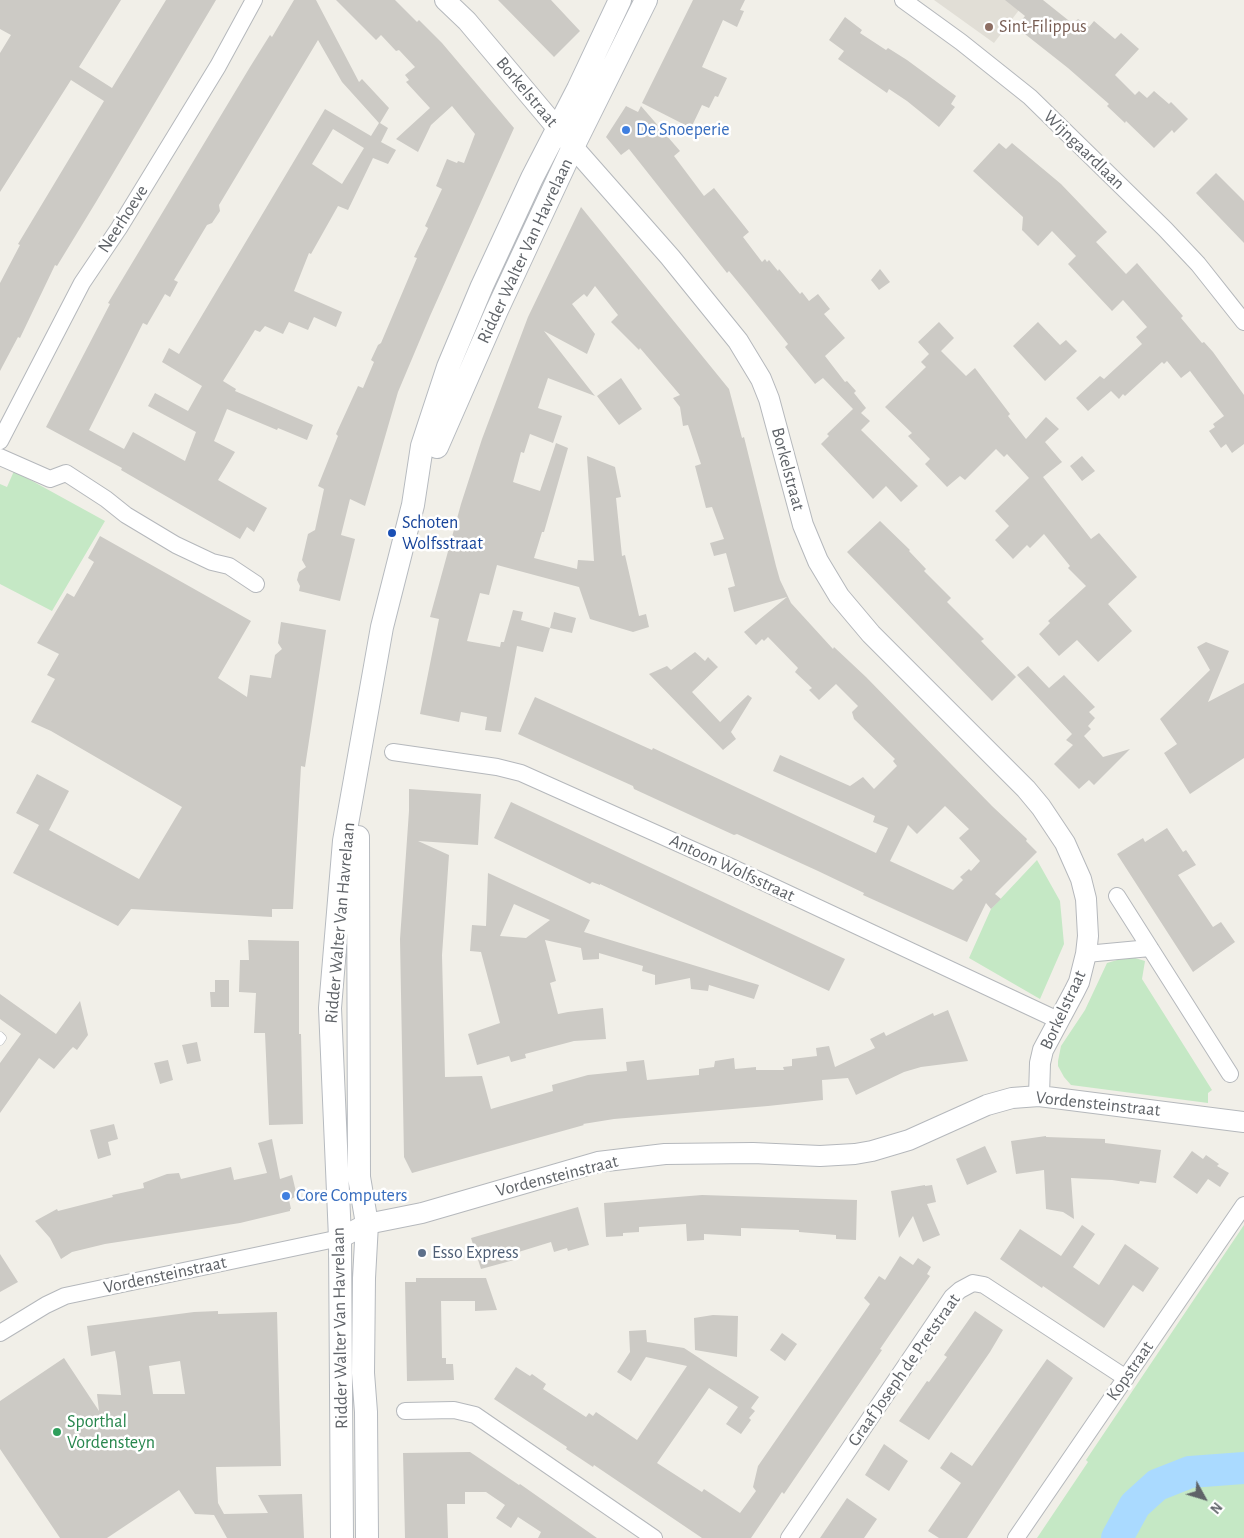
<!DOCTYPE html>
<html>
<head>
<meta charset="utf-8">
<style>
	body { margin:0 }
	#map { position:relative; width:1244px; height:1538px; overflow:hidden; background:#f1efe8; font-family:"Alegreya Sans",sans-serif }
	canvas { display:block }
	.north { position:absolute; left:1179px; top:1473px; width:50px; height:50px; -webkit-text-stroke:4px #fff; paint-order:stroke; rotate:129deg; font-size:14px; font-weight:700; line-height:20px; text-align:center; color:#5f6368 }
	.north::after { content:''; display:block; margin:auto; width:18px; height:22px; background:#5f6368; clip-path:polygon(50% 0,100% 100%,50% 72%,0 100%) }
</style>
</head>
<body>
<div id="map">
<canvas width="1244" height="1538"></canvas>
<div class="north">N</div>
</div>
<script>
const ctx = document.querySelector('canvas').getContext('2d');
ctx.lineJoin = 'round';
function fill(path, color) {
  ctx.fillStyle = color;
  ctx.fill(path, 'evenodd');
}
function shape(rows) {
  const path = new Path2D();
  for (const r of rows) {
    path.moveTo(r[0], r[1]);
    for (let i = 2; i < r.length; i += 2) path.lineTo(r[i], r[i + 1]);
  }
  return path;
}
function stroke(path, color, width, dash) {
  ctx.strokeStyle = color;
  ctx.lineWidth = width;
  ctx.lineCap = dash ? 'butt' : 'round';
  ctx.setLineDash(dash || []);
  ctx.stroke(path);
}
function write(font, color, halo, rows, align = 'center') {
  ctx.font = font + ' "Alegreya Sans",sans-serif';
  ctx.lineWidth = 5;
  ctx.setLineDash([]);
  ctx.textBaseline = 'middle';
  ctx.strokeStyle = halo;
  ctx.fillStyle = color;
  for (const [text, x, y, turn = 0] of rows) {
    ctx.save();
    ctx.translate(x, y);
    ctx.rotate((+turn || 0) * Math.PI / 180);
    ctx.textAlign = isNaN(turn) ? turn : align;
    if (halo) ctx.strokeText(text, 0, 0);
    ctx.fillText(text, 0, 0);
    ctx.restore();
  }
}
fill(shape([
	[934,0,1011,0,1019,10,994,43]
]), '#e1ded6');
fill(shape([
	[14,471,105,521,52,611,0,584,0,484,7,487],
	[1037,860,1060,901,1064,944,1040,999,969,958,991,909],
	[1124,958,1135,958,1145,961,1142,979,1212,1090,1208,1093,1208,1103,1071,1085,1064,1077,1058,1066,1058,1061,1061,1046,1085,1010,1107,963],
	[1244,1225,1244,1538,1037,1538,1088,1462,1086,1460]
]), '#c5e8c5');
stroke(shape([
	[1117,1538,1135,1505,1157,1485,1190,1472,1244,1468]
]), '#aadaff', 32);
fill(shape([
	[0,0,121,0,79,67,112,88,166,0,216,0,96,202,57,266,55,265,20,338,18,337,0,371,0,283,20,245,18,244,104,101,71,80,0,192,0,53,11,35,0,29],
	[294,0,316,0,359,82,362,79,389,108,380,123,388,128,381,142,396,150,388,164,373,158,348,210,338,206,311,254,309,253,294,291,342,312,336,327,314,317,308,330,289,322,283,334,265,326,260,332,255,330,223,381,236,389,235,391,313,425,307,440,278,428,277,430,227,409,214,441,235,452,218,480,267,508,254,532,247,527,240,539,121,470,122,468,46,427,110,304,108,303,250,67,270,35,272,37],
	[318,40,342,82,379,123,371,136,325,109,179,354,169,348,162,362,202,386,188,411,155,393,148,406,196,432,185,461,133,432,124,449,89,430,143,323,147,325,165,294,170,297,178,282,174,280,207,225,212,223,220,211,219,205],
	[333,129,364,148,342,184,312,164],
	[336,0,395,0,417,22,419,20,442,43,514,128,430,316,398,392,365,506,350,499,341,535,355,539,340,601,299,591,300,586,297,580,299,572,306,567,302,560,308,534,315,530,324,489,318,486,338,436,336,434,358,386,363,388,374,362,371,360,378,345,381,343,417,258,414,257,428,228,425,226,442,189,436,186,447,159,457,163,458,161,464,163,475,134,452,106,431,125,418,152,396,139,430,108,406,82,409,80,405,75,415,67,399,50,396,51,381,35,376,40],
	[498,0,551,0,580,31,554,57],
	[693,0,745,0,740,10,744,11,737,27,723,20,702,67,727,78,718,97,715,96,709,108,702,105,691,128,642,103],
	[1005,0,1043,0,1073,24,1078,19,1089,27,1094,21,1115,39,1121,33,1139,49,1115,75,1135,95,1139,91,1147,98,1154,91,1169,104,1171,102,1188,119,1174,133,1172,130,1154,148,1126,121,1125,123,1107,106,1109,104,1068,68,1016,27,1025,16],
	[845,17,862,30,860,33,886,50,888,48,907,60,956,96,951,104,955,107,939,127,907,101,889,89,887,93,838,59,844,51,829,40],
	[626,106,638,112,641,106,680,151,674,156,704,196,714,188,749,232,743,237,762,262,765,259,767,262,769,260,778,271,779,269,800,294,802,292,809,301,818,294,830,309,824,314,845,338,825,356,845,382,847,381,856,391,854,393,866,408,861,413,870,421,861,430,918,486,901,502,886,486,873,499,821,444,829,436,827,434,853,409,823,378,815,384,785,347,788,344,748,294,729,271,727,273,629,149,621,155,606,137],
	[999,143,1006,149,1012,143,1061,184,1107,232,1096,242,1126,274,1137,263,1183,316,1181,318,1202,343,1204,342,1213,352,1244,395,1244,444,1232,453,1226,444,1221,448,1209,431,1215,427,1213,424,1224,416,1190,371,1181,378,1167,361,1164,364,1162,362,1125,396,1123,394,1119,399,1111,391,1088,411,1076,398,1100,376,1104,379,1142,344,1136,337,1147,327,1123,300,1112,311,1068,264,1076,256,1052,231,1038,246,1022,230,1023,217,973,171],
	[1216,173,1244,201,1244,243,1196,193],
	[581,207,729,389,742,438,744,437,776,566,780,580,791,603,833,649,834,647,866,677,992,806,1027,839,1026,841,1037,852,995,894,1001,899,991,909,986,903,967,942,863,895,864,893,818,871,737,834,734,835,699,819,634,789,633,786,518,734,535,697,652,750,653,748,876,853,888,828,873,822,875,816,773,771,780,755,850,786,863,777,874,789,897,766,893,761,895,759,854,719,852,712,858,706,836,684,819,700,809,690,812,688,795,672,798,668,768,637,764,641,762,639,756,645,744,632,787,597,734,612,728,588,735,586,726,553,714,556,710,543,724,539,712,507,706,508,695,466,701,464,688,425,683,426,680,407,673,398,680,395,640,348,639,350,611,322,618,315,595,286,587,297,584,294,572,304,595,334,587,354,544,331,595,396,548,378,538,408,562,416,553,443,530,434,524,453,521,452,513,482,540,491,556,443,568,448,544,532,542,532,534,558,577,569,578,560,594,561,587,456,615,467,621,497,616,498,622,556,625,555,639,616,646,614,649,627,633,632,590,619,579,587,497,565,489,595,480,593,467,641,500,647,501,642,504,642,513,610,523,612,521,620,550,628,543,652,517,646,501,732,485,730,487,717,461,712,459,722,420,714,439,619,430,617,461,504,482,439,528,317],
	[945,806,969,829,959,838,980,861,971,871,969,869,960,877,963,880,953,890,890,861,908,825,917,834],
	[880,269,890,282,879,290,871,280],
	[939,322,954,338,941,351,966,376,975,368,1010,414,1008,416,1026,439,1046,417,1059,429,1045,442,1062,462,1043,477,1091,539,1099,533,1137,577,1108,604,1132,631,1098,662,1077,640,1059,656,1039,634,1050,623,1048,621,1086,586,1068,568,1070,566,1044,534,1030,548,1027,545,1013,559,995,540,1009,526,995,511,1029,478,1007,454,1004,457,996,449,965,480,960,476,947,487,925,464,930,459,908,436,912,433,885,407,926,367,921,362,929,354,918,342],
	[1038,322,1060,345,1066,340,1077,351,1045,381,1013,346],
	[621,378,642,409,619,425,597,396],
	[1082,456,1095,471,1082,481,1070,466],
	[880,521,910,550,909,551,926,569,924,571,951,598,947,602,984,639,981,641,1016,677,992,701,847,552],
	[100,536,251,621,218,678,247,697,250,675,271,678,275,655,282,649,278,643,281,622,326,630,305,767,301,766,293,909,272,909,272,917,131,909,118,926,13,873,39,825,16,813,37,774,69,791,49,830,139,879,182,807,51,731,31,722,55,679,47,675,59,654,37,643,67,593,74,597,94,562,88,558],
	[554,612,576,618,572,633,550,628],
	[1206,642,1229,651,1208,702,1244,683,1244,758,1190,794,1164,753,1177,744,1160,719,1210,670,1197,647],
	[695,652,705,661,708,657,718,667,692,692,720,722,748,695,752,698,731,732,736,739,723,750,649,674,667,666,671,670],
	[1028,666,1049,688,1064,675,1095,707,1089,712,1095,718,1088,726,1091,729,1084,736,1103,757,1130,749,1094,785,1089,780,1079,789,1054,764,1073,745,1066,740,1072,734,1017,675],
	[409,789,481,794,478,845,418,841,449,855,442,955,445,1077,482,1076,491,1109,553,1091,552,1085,588,1075,627,1071,626,1062,644,1060,647,1080,699,1075,699,1069,714,1067,715,1061,734,1058,735,1069,756,1067,756,1070,784,1070,783,1067,792,1066,792,1059,817,1056,816,1048,829,1046,835,1067,875,1048,870,1039,884,1032,886,1036,933,1013,934,1016,948,1010,968,1061,921,1067,904,1072,856,1095,848,1078,822,1080,823,1100,768,1106,614,1119,583,1124,584,1125,412,1173,404,1157,400,939,409,811],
	[511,802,845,959,829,991,600,884,600,885,592,882,590,884,494,838],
	[1167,828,1183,852,1186,850,1196,865,1178,875,1213,927,1221,922,1235,942,1193,972,1117,854,1143,838,1145,842],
	[488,873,590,920,584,932,759,985,754,999,709,985,708,991,691,989,690,978,655,985,655,975,642,971,643,966,599,953,599,959,583,960,581,948,545,940,556,981,550,983,558,1014,568,1012,603,1008,606,1039,574,1041,525,1054,526,1058,511,1062,509,1056,477,1065,468,1034,500,1023,481,952,470,951,472,925,486,926],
	[514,904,550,920,526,938,500,936],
	[248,940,299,941,299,1034,301,1034,303,1124,269,1125,265,1033,254,1033,256,993,239,992,240,960,249,960],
	[215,980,229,980,229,1007,211,1007,210,992,215,992],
	[0,994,56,1034,80,1001,88,1035,77,1050,73,1047,70,1050,54,1069,39,1058,0,1113,0,1063,21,1034,0,1019],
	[197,1042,201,1061,187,1064,182,1045],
	[168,1060,173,1080,160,1084,154,1063],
	[114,1124,118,1139,108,1142,111,1155,98,1159,90,1130],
	[1046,1136,1046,1137,1105,1139,1105,1143,1161,1150,1156,1183,1140,1181,1139,1184,1112,1180,1071,1178,1074,1219,1063,1212,1046,1209,1044,1170,1016,1174,1011,1141],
	[272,1139,280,1179,292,1175,297,1196,289,1200,291,1209,290,1209,290,1211,240,1223,105,1244,72,1252,61,1259,50,1238,35,1221,57,1209,58,1211,113,1197,112,1195,144,1188,143,1183,167,1174,179,1173,181,1179,231,1167,234,1180,267,1173,258,1143],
	[985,1146,997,1172,967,1185,956,1159],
	[1192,1151,1203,1159,1206,1155,1219,1164,1217,1166,1229,1173,1220,1187,1208,1179,1197,1194,1173,1177],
	[925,1185,925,1186,932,1185,936,1202,927,1204,940,1235,923,1242,913,1216,899,1238,891,1191],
	[702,1195,857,1200,856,1240,836,1239,836,1235,799,1232,799,1230,741,1228,741,1236,704,1234,704,1240,687,1241,686,1224,639,1227,639,1232,623,1233,623,1236,606,1237,604,1203],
	[578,1207,589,1245,568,1251,567,1248,554,1252,551,1242,512,1254,514,1260,481,1269,471,1238],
	[1082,1225,1095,1234,1073,1267,1099,1285,1125,1244,1159,1268,1143,1292,1133,1285,1104,1328,1043,1286,1042,1288,1000,1259,1020,1229,1061,1256],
	[0,1254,18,1282,0,1292],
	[900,1256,913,1265,918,1258,931,1267,927,1274,930,1276,880,1349,882,1350,784,1494,782,1492,751,1538,702,1538,594,1465,593,1467,566,1449,567,1447,494,1399,516,1367,530,1376,532,1374,546,1384,543,1389,586,1417,589,1413,593,1416,596,1412,637,1440,687,1366,646,1357,631,1381,617,1372,630,1352,629,1331,646,1330,647,1342,684,1348,759,1397,751,1408,755,1411,749,1418,751,1420,741,1434,726,1424,738,1407,709,1388,657,1463,702,1492,704,1489,740,1513,756,1491,753,1487,758,1466,870,1304,864,1298,879,1276,885,1280],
	[416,1278,486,1278,497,1310,475,1311,475,1301,441,1301,442,1358,446,1358,446,1364,453,1364,454,1380,407,1381,405,1282,416,1282],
	[218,1311,218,1314,277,1312,281,1466,216,1467,218,1503,224,1514,268,1513,258,1495,302,1494,304,1538,227,1538,214,1515,195,1514,179,1490,107,1538,60,1538,0,1449,0,1401,64,1358,99,1411,97,1394,121,1395,117,1362,115,1351,91,1356,87,1326,194,1312],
	[180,1361,185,1394,153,1394,149,1366],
	[975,1311,1003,1330,990,1352,929,1440,899,1421,927,1381,929,1382,947,1357,944,1355],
	[713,1315,738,1316,737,1357,695,1350,694,1318],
	[782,1333,797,1344,785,1361,770,1350],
	[1047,1359,1073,1378,967,1538,939,1538,928,1531,961,1483,940,1468,951,1452,972,1466],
	[884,1444,908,1461,889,1491,865,1475],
	[470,1452,519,1485,520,1484,597,1538,538,1538,541,1532,518,1517,511,1528,496,1518,505,1505,486,1492,465,1492,465,1504,447,1504,448,1538,405,1538,403,1453],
	[847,1498,877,1519,864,1538,820,1538]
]), '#cccac5');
const service = shape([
	[0,1036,2,1038,0,1041]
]);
const minor = shape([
	[903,0,961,42,1030,97,1165,229,1198,264,1244,322],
	[0,441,82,283,119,228,218,66,254,0],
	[0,457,50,479,66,473,106,499,126,515,176,545,212,562,229,566,256,584],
	[393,752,497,767,521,773,729,866,1060,1021],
	[1117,896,1230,1074],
	[1086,954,1150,948],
	[0,1333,46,1305,65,1296,340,1238],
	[405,1411,454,1410,475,1415,654,1538],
	[789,1538,952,1297,960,1290,973,1283,984,1285,1126,1378],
	[1016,1538,1244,1205]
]);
const tertiary = shape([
	[445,0,467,21,573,147,670,257,738,341,761,379,769,399,803,525,818,561,839,596,871,634,1026,789,1041,807,1065,843,1081,879,1086,899,1088,936,1086,954,1079,982,1074,992,1043,1050,1040,1063,1039,1096],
	[340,1238,367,1224,422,1213,598,1162,665,1154,753,1153,820,1156,855,1154,872,1151,909,1140,987,1105,1012,1098,1039,1096,1244,1122]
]);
const secondary = shape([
	[437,447,497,310,573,147,646,0],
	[358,837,359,1177,367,1224,364,1278,363,1373,366,1412,367,1538],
	[342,1538,340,1238,330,1008,344,841,382,627,413,505,422,446,448,367,482,286,532,178,578,89,620,0]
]);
stroke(service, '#b5b8bc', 9);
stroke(minor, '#b5b8bc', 18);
stroke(tertiary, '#b5b8bc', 22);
stroke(secondary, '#b6babf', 24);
stroke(service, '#fff', 8);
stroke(minor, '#fff', 16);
stroke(tertiary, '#fff', 20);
stroke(secondary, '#fff', 22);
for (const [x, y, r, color] of [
	[989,27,5,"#8d6e63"],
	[626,130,5,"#3f7fe0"],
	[392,533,5,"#1a4fb4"],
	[286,1196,5,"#3f7fe0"],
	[422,1253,5,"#5c6f8a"],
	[57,1432,5,"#2e9e5b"]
]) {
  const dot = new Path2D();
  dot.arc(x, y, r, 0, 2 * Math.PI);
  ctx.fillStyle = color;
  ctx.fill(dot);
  stroke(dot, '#fff', 2);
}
write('18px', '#785e54', '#fff', [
	["Sint-Filippus",999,27]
], 'left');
write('18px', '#5f6368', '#fff', [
	["Borkelstraat",527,92,50],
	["Wijngaardlaan",1084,150,44],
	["Neerhoeve",123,219,-57],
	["Ridder Walter Van Havrelaan",525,251,-65],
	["Borkelstraat",788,469,75],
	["Antoon Wolfsstraat",732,868,25],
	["Ridder Walter Van Havrelaan",340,923,-85],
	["Borkelstraat",1063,1010,-65],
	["Vordensteinstraat",1098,1104,6],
	["Vordensteinstraat",557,1176,-14],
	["Vordensteinstraat",165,1275,-12],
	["Ridder Walter Van Havrelaan",340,1328,-91],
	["Graaf Joseph de Pretstraat",904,1370,-55],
	["Kopstraat",1130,1371,-55]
]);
write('18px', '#366cbe', '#fff', [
	["De Snoeperie",636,130],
	["Core Computers",296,1196]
], 'left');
write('18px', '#164399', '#fff', [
	["Schoten",402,523],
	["Wolfsstraat",402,544]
], 'left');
write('18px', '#4e5e75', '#fff', [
	["Esso Express",432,1253]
], 'left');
write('18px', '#27864d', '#fff', [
	["Sporthal",67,1422],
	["Vordensteyn",67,1443]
], 'left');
</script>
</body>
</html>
